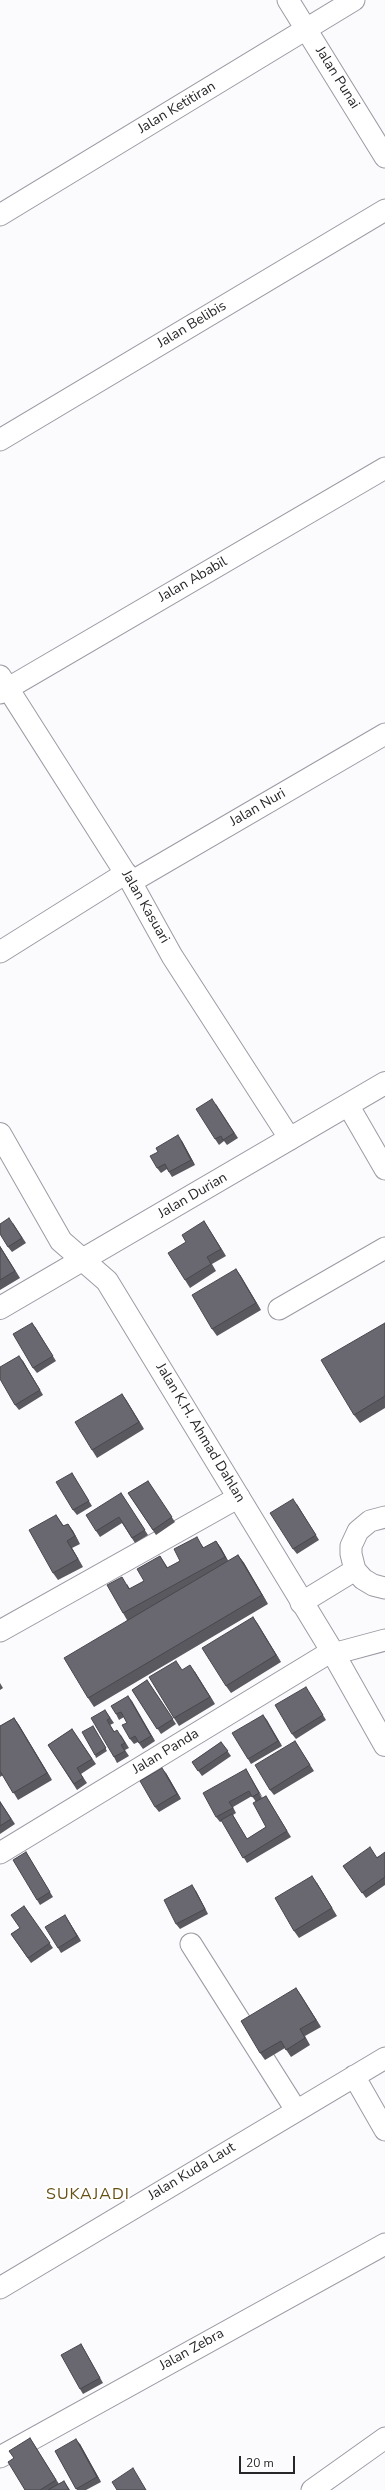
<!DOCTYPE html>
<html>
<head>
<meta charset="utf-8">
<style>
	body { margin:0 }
	#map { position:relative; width:385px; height:2490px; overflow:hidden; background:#fbfbfe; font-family:"Nunito Sans",sans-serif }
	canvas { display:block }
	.scale { position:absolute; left:239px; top:2456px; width:56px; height:18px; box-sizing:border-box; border:2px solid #272629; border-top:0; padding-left:5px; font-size:12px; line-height:14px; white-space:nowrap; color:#272629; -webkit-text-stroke:3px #fff; paint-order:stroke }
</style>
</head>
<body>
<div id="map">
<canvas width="385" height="2490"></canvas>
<div class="scale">20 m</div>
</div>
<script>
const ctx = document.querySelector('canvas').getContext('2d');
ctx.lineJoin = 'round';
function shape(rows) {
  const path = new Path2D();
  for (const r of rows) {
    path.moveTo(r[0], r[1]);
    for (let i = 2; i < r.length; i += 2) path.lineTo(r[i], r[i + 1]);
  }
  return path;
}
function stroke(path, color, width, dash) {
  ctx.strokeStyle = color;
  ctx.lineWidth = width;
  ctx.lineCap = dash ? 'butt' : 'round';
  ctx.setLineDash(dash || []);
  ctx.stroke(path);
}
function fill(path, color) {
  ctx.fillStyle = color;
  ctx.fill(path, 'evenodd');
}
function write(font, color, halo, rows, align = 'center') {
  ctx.font = font + ' "Nunito Sans",sans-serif';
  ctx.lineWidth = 4;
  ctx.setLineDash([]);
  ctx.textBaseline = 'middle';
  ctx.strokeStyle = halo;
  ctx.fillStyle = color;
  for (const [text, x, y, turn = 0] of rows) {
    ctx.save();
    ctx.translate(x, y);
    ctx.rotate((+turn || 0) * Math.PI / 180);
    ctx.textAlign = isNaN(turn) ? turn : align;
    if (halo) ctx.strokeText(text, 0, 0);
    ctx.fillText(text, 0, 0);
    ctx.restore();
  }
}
const minor = shape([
	[288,0,385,157],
	[0,215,354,0],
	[0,440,385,210],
	[0,676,131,882,172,956,290,1139],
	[0,693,385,468],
	[131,882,385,734],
	[0,952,126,873],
	[348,1105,385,1169],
	[279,1309,385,1248],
	[385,1517,370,1521,358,1531,351,1546,351,1554,355,1570,363,1579,373,1585,385,1588],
	[301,1603,355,1570],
	[0,1631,239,1497],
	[333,1654,385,1640],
	[0,1853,332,1651],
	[191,1944,296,2110],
	[354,2076,385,2130],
	[0,2288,385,2058],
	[0,2457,385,2244],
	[312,2490,385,2438]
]);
const major = shape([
	[0,1134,61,1241,107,1281,332,1651,385,1745],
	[0,1308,385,1083]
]);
stroke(minor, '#9c9aa3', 23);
stroke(major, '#9c9aa3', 24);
stroke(minor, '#fff', 21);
stroke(major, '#fff', 22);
fill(shape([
	[216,1104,238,1138,227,1145,224,1141,219,1145,215,1139],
	[182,1141,195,1165,172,1177,167,1169,161,1173,157,1168],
	[204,1221,226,1256,212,1264,216,1271,190,1288,185,1280,186,1242],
	[13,1223,26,1243,12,1252,8,1247],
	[0,1246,20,1278,0,1290],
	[236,1269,261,1310,217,1336,212,1329],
	[32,1323,56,1361,37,1373,33,1368],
	[385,1323,385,1408,360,1423,354,1415],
	[23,1361,43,1395,19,1410,15,1405],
	[122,1394,144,1429,97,1458,92,1450],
	[72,1473,92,1506,77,1515,73,1510],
	[148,1481,175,1522,156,1535,128,1493],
	[121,1493,148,1535,135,1543,122,1523,100,1537,96,1531],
	[297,1504,319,1540,297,1554,293,1549],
	[56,1515,64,1526,68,1524,73,1531,80,1544,72,1548,83,1567,58,1580,53,1573],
	[216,1541,221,1548,228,1561,238,1555,244,1563,268,1604,94,1707,88,1698,127,1620,123,1613,127,1584,130,1589,144,1581,160,1556,168,1568,180,1561,201,1544,204,1548],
	[253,1617,281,1662,231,1693,226,1686],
	[182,1670,195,1672,215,1704,179,1726,174,1718],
	[147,1680,176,1724,161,1734,132,1690],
	[0,1683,3,1688,0,1690],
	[309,1692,326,1720,296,1739,292,1734],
	[128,1696,155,1741,143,1749,138,1742,134,1744,130,1739,127,1723,124,1717,119,1720,116,1714],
	[105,1710,114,1723,110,1725,114,1731,121,1735,129,1748,125,1750,129,1756,117,1763,114,1757],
	[263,1715,282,1746,251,1764,248,1759],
	[14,1718,19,1725,52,1780,18,1800,3,1775,0,1777,0,1726],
	[93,1726,107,1751,96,1758,95,1755],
	[72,1729,96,1764,81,1774,87,1783,77,1790,48,1745],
	[295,1741,314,1771,274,1795,270,1790],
	[221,1742,231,1756,202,1776,192,1762],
	[246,1769,262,1798,266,1796,291,1837,247,1863,222,1821,220,1822,216,1817],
	[252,1796,256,1802,266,1827,247,1839,233,1815,236,1813,233,1807],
	[166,1773,181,1799,159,1812,155,1807],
	[0,1801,15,1824,0,1834],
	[26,1852,53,1897,40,1905,37,1900],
	[385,1853,385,1885,366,1898,343,1866,377,1857],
	[317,1883,337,1916,299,1938,294,1931],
	[196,1891,208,1914,180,1929,176,1924],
	[24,1906,53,1948,31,1963,11,1934,20,1928],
	[65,1915,81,1941,61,1953,58,1948],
	[296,1988,321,2027,305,2036,310,2045,291,2057,285,2048,265,2060,260,2053],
	[81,2344,84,2349,103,2383,83,2394,80,2389],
	[30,2438,59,2484,64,2481,70,2490,25,2490,14,2458],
	[80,2444,101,2482,86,2490,77,2490,55,2451]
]), '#5a595f');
fill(shape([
	[178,1135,182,1141,195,1165,191,1160],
	[204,1221,209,1229,226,1256,221,1249],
	[0,1246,20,1278,0,1247],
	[236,1269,241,1276,261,1310,256,1303],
	[32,1323,36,1328,56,1361,53,1356],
	[19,1356,23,1361,43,1395,40,1390],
	[122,1394,127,1401,144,1429,139,1422],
	[68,1524,73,1531,80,1544,75,1536],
	[67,1541,72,1548,83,1567,78,1559],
	[216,1541,221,1548,230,1564,225,1557],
	[238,1555,244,1563,268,1604,262,1595],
	[253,1617,258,1624,281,1662,276,1655],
	[190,1665,195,1672,215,1704,210,1697],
	[128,1696,132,1701,155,1741,151,1736],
	[263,1715,267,1720,282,1746,278,1741],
	[14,1718,19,1725,52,1780,47,1773],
	[162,1768,166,1773,181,1799,177,1794],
	[246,1769,249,1774,263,1798,259,1793],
	[312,1876,317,1883,337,1916],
	[192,1885,196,1891,208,1914,205,1909],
	[65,1915,68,1920,81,1941,77,1936],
	[296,1988,301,1995,321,2027,316,2020],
	[76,2439,80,2444,101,2482,97,2477]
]), '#4a484e');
const building = shape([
	[212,1099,234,1133,223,1140,221,1136,215,1139,196,1109,212,1099],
	[178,1135,191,1160,169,1172,165,1164,157,1168,150,1156,158,1152,156,1148,178,1135],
	[9,1218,22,1238,8,1247,0,1234,0,1224,9,1218],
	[204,1221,221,1249,207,1257,211,1264,185,1280,168,1253,186,1242,182,1235,204,1221],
	[0,1247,15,1271,0,1280,0,1247],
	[236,1269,256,1303,212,1329,192,1295,236,1269],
	[32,1323,53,1356,33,1368,13,1334,32,1323],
	[385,1323,385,1396,354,1415,321,1360,385,1323],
	[19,1356,40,1390,15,1405,0,1379,0,1367,19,1356],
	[122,1394,139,1422,92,1450,75,1422,122,1394],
	[72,1473,89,1501,73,1510,56,1482,72,1473],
	[148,1481,172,1517,153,1530,128,1493,148,1481],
	[121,1493,145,1530,132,1538,119,1517,96,1531,86,1515,121,1493],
	[293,1499,316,1535,293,1549,270,1513,293,1499],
	[56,1515,63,1526,68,1524,75,1536,67,1541,78,1559,53,1573,29,1530,56,1515],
	[197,1537,203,1548,216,1541,225,1557,123,1613,107,1585,122,1577,129,1589,144,1581,137,1569,160,1556,167,1568,180,1561,174,1549,197,1537],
	[238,1555,262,1595,88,1698,64,1658,238,1555],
	[253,1617,276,1655,226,1686,202,1648,253,1617],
	[176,1661,182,1670,190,1665,210,1697,174,1718,149,1677,176,1661],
	[147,1680,173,1719,157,1729,132,1690,147,1680],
	[306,1687,323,1715,292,1734,275,1705,306,1687],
	[128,1696,151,1736,139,1743,135,1736,130,1739,122,1725,127,1723,121,1712,116,1714,111,1706,128,1696],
	[105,1710,110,1718,107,1720,114,1732,117,1730,125,1743,121,1745,125,1751,114,1757,91,1718,105,1710],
	[263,1715,278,1741,248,1759,232,1733,263,1715],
	[14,1718,47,1773,13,1793,0,1771,0,1726,14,1718],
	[93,1726,106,1748,95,1755,82,1732,93,1726],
	[72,1729,92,1759,77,1768,83,1778,74,1784,48,1745,72,1729],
	[295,1741,310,1765,270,1790,255,1765,295,1741],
	[221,1742,228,1751,198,1771,192,1762,221,1742],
	[162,1768,177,1794,155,1807,140,1781,162,1768],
	[246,1769,259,1793,252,1797,249,1791,229,1802,233,1808,216,1817,203,1793,246,1769],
	[266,1796,287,1831,243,1858,221,1820,232,1814,247,1839,266,1827,253,1803,266,1796],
	[0,1802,11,1819,0,1826,0,1802],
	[370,1847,377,1858,385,1852,385,1877,362,1893,343,1866,370,1847],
	[26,1852,50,1892,37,1900,13,1860,26,1852],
	[312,1876,332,1908,294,1931,275,1898,312,1876],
	[192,1885,205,1909,176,1924,164,1900,192,1885],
	[24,1906,50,1943,28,1958,11,1934,20,1928,11,1915,24,1906],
	[65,1915,77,1936,58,1948,45,1927,65,1915],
	[296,1988,316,2020,300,2029,305,2038,286,2050,281,2041,260,2053,241,2021,296,1988],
	[81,2344,100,2378,80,2389,61,2355,81,2344],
	[30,2438,56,2480,40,2490,25,2490,8,2462,14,2458,9,2451,30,2438],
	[76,2439,97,2477,76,2489,55,2451,76,2439],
	[133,2468,146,2490,117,2490,112,2482,133,2468],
	[64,2481,69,2490,48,2490,64,2481]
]);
fill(building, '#69676f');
stroke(building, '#4a484e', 1);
write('14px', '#272629', '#fff', [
	["Jalan Punai",337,78,58],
	["Jalan Ketitiran",177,108,-31],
	["Jalan Belibis",192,325,-31],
	["Jalan Ababil",193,580,-30],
	["Jalan Nuri",258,808,-30],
	["Jalan Kasuari",145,907,60],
	["Jalan Durian",193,1196,-30],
	["Jalan K.H. Ahmad Dahlan",200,1433,59],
	["Jalan Panda",166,1752,-31],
	["Jalan Kuda Laut",192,2172,-31],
	["Jalan Zebra",192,2350,-29]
]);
ctx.letterSpacing = '1px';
write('16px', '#665014', '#fff', [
	["SUKAJADI",88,2195]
]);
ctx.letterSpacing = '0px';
</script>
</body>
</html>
